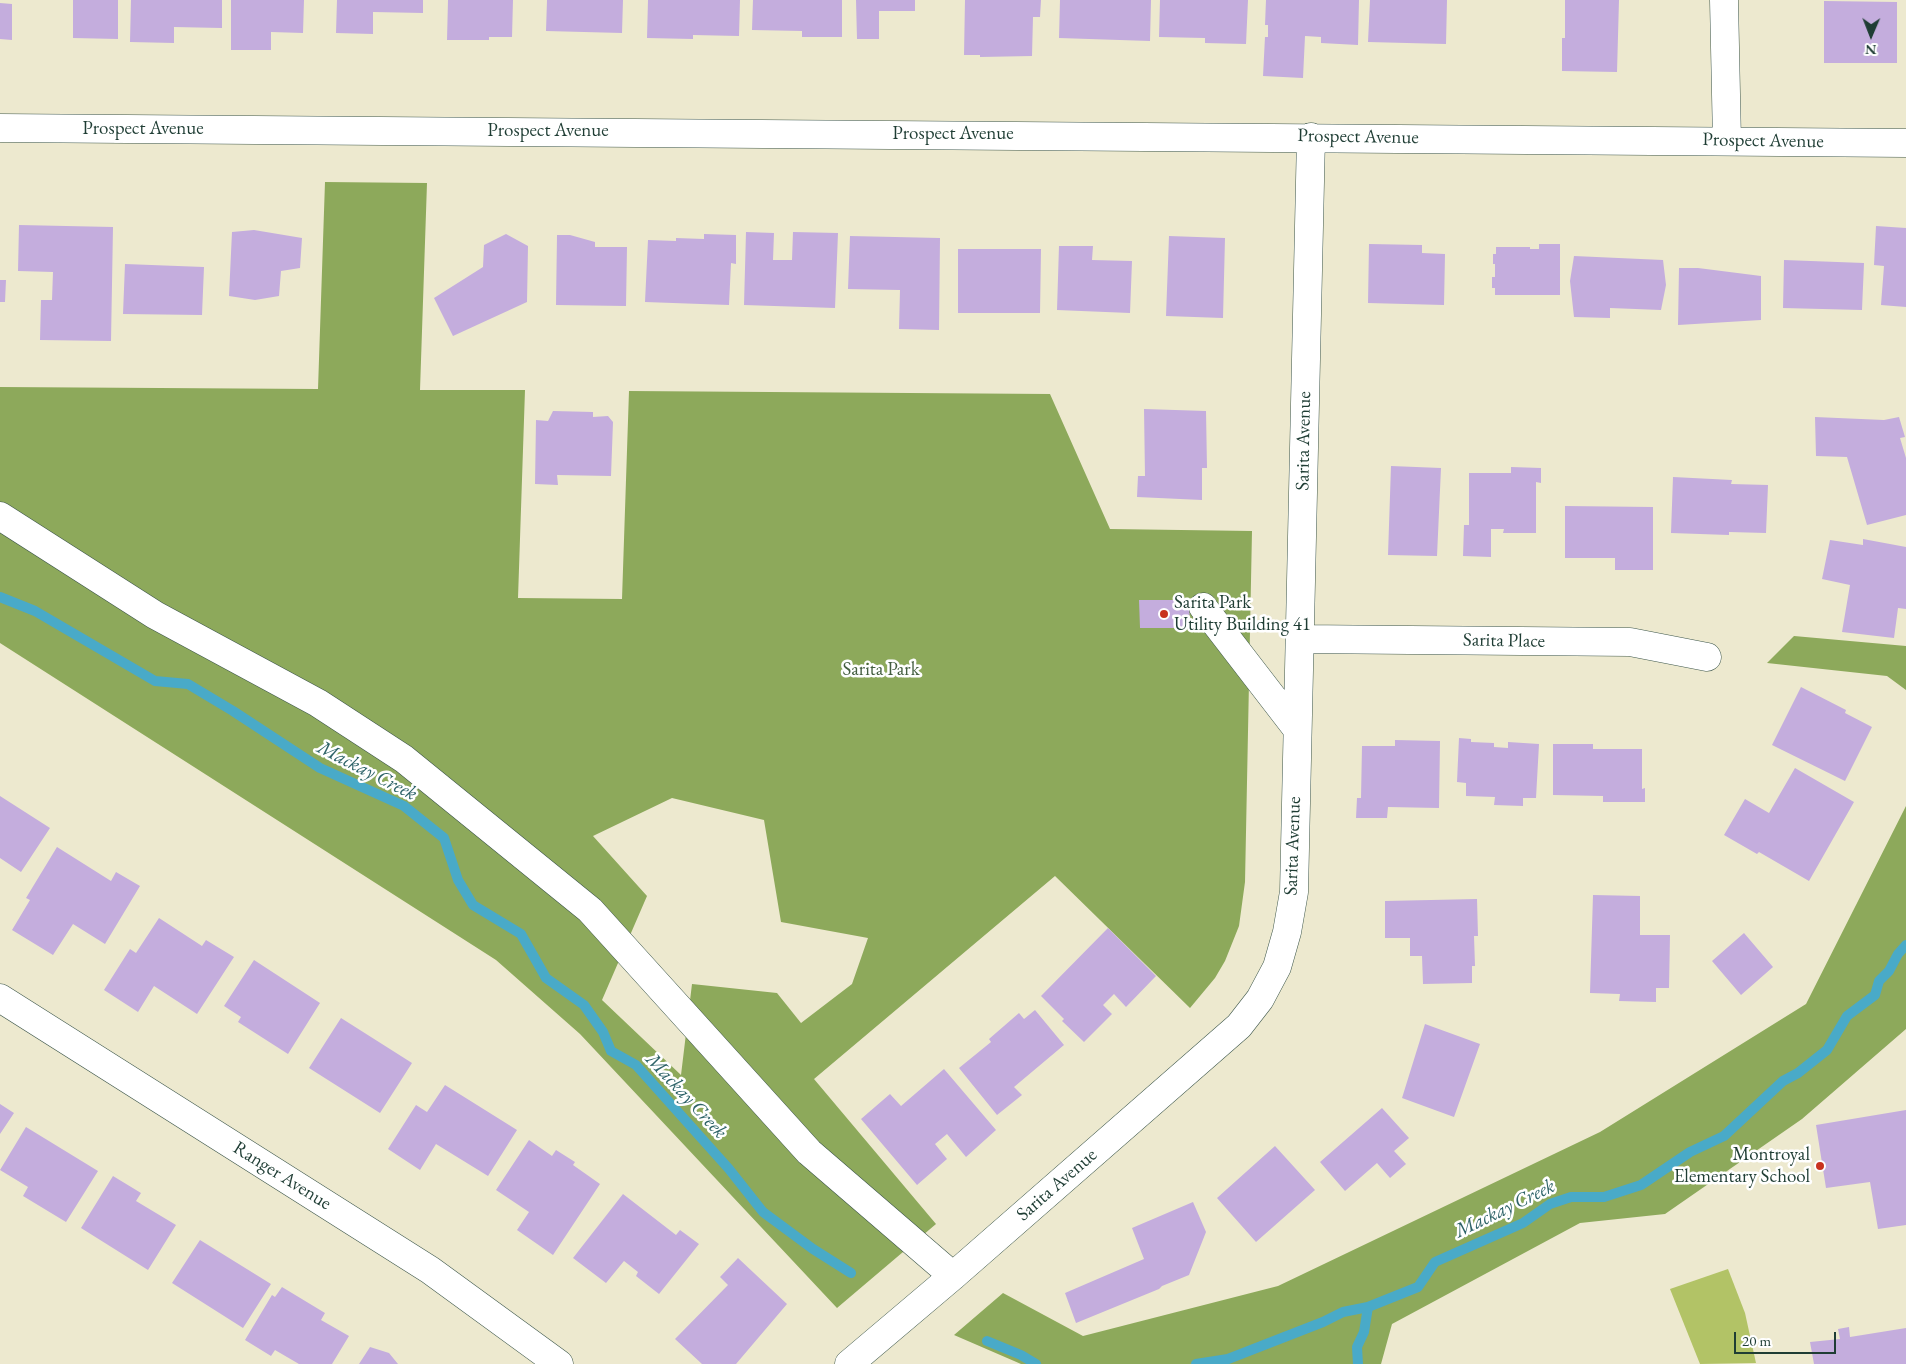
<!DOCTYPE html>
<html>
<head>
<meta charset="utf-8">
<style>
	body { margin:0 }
	#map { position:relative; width:1906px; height:1364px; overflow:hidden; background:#ede9cf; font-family:"EB Garamond",serif }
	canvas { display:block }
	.north { position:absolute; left:1846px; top:10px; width:50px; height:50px; -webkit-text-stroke:4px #fff; paint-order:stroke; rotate:181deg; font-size:14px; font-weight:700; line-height:20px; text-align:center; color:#1f3d34 }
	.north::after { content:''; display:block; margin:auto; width:18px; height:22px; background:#1f3d34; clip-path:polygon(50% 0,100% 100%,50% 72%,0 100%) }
	.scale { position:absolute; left:1734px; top:1332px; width:102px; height:22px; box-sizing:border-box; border:2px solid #1f3d34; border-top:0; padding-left:6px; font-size:15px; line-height:18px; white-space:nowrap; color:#1f3d34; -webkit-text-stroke:4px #fff; paint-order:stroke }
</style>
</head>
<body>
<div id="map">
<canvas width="1906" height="1364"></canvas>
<div class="north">N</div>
<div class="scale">20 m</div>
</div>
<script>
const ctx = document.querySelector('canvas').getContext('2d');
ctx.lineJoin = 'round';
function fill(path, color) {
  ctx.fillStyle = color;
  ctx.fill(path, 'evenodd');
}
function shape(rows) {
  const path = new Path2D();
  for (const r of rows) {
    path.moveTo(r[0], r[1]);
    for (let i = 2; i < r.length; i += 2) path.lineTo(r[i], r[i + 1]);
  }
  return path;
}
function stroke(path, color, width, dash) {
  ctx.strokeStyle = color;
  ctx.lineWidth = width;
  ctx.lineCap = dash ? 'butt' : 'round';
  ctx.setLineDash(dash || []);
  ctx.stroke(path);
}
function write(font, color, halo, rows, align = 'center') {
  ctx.font = font + ' "EB Garamond",serif';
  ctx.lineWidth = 5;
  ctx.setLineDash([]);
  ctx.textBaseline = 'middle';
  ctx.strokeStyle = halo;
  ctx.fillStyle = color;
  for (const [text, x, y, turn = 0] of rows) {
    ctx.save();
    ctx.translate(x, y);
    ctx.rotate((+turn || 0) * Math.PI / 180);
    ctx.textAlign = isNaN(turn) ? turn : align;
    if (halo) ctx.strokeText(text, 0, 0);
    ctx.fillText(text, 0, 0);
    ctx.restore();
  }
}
fill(shape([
	[1728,1269,1745,1313,1756,1363,1700,1364,1670,1289]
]), '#b2c366');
fill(shape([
	[325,182,427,183,420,390,525,390,518,598,622,599,629,391,1050,394,1110,529,1252,531,1245,882,1239,926,1225,961,1215,978,1190,1008,1055,876,814,1079,936,1224,837,1308,580,1034,496,960,0,643,0,387,318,389],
	[672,798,764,820,781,922,868,938,852,984,801,1023,777,993,692,984,681,1075,602,1000,647,896,593,836],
	[1794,636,1906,646,1906,690,1887,676,1767,663],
	[1906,806,1906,1029,1802,1119,1665,1214,1580,1223,1392,1324,1381,1364,1021,1364,954,1335,1003,1293,1083,1336,1278,1286,1600,1132,1806,1004]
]), '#8da95b');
stroke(shape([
	[0,597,35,611,155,681,188,684,233,711,320,768,404,806,444,838,458,880,473,905,521,934,546,978,584,1005,603,1032,611,1051,636,1065,729,1169,763,1212,813,1249,851,1273],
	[987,1341,1021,1355,1036,1364],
	[1196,1364,1228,1359,1323,1322,1343,1312,1368,1307,1418,1287,1435,1262,1523,1223,1550,1204,1571,1197,1604,1197,1641,1185,1690,1152,1724,1136,1783,1081,1798,1073,1827,1050,1847,1016,1875,995,1879,981,1889,971,1898,954,1906,945],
	[1358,1364,1357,1347,1364,1332,1368,1307]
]), '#49aac8', 10);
fill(shape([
	[73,0,118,0,118,39,73,38],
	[131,0,222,0,222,28,174,27,174,43,130,42],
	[231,0,304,0,303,33,271,32,271,50,231,50],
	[337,0,423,0,423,13,373,12,373,34,336,33],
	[448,0,513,0,512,37,489,37,489,40,447,40],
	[547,0,623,0,622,33,546,31],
	[648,0,740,0,739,36,693,35,693,39,647,38],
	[753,0,842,0,842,37,802,37,802,31,752,30],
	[856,0,915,0,915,11,879,11,879,39,857,39],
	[965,0,1041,0,1040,17,1033,17,1032,56,980,57,980,55,964,55],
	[1060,0,1151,0,1150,41,1059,38],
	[1160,0,1248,0,1246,44,1205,43,1205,38,1159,37],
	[1266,0,1359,0,1358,45,1321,43,1321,37,1305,36,1303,78,1263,76,1265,37,1268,37,1268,25,1265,25],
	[1370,0,1447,0,1446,44,1368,42],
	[1565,0,1619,0,1617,72,1562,71,1562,38,1565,38],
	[1824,1,1897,2,1897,63,1824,63],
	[0,3,12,4,12,40,0,39],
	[19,225,113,227,111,341,40,340,41,300,52,300,53,272,18,271],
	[1876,226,1906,228,1906,307,1881,305,1884,266,1874,265],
	[254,230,302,238,300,268,281,271,279,296,255,300,229,296,232,232],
	[746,232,774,233,773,260,792,260,793,232,838,233,835,308,744,305],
	[506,234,528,246,527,302,453,336,434,298,483,267,484,245],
	[704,234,736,235,736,264,731,263,729,305,645,302,648,240,676,241,676,238,704,239],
	[557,235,570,235,595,242,595,247,627,247,626,306,556,305],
	[850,236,940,238,939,330,899,329,900,290,848,289],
	[1169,236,1225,238,1223,318,1166,316],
	[1369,244,1422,245,1422,253,1445,254,1444,305,1368,303],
	[1539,244,1560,244,1560,295,1495,295,1495,288,1492,288,1492,277,1495,277,1495,264,1493,264,1493,254,1496,254,1496,247,1530,247,1530,249,1539,249],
	[1059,246,1093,246,1092,260,1132,261,1130,313,1057,310],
	[958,249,1041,249,1040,313,958,313],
	[1574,256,1663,260,1666,285,1661,310,1610,308,1610,318,1574,317,1570,281],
	[1784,260,1864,263,1862,310,1783,308],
	[125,264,204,267,202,315,123,314],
	[1679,268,1698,268,1761,276,1761,320,1678,325],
	[0,280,6,280,5,302,0,302],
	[1144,409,1206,411,1207,468,1202,468,1202,500,1137,497,1138,476,1145,476],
	[553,411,593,412,593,417,608,416,613,422,611,476,557,475,558,485,535,484,536,420,548,421],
	[1815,417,1884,420,1899,417,1905,437,1900,438,1906,458,1906,515,1867,525,1847,457,1816,456],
	[1391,466,1441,468,1437,556,1388,555],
	[1511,467,1541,468,1541,483,1536,482,1536,533,1503,533,1504,529,1491,529,1491,557,1463,556,1464,525,1469,525,1469,473,1511,473],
	[1673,477,1732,480,1731,484,1768,485,1766,533,1729,532,1729,535,1671,533],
	[1565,506,1653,507,1653,570,1615,570,1615,558,1565,558],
	[1863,539,1906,547,1906,609,1898,608,1894,638,1842,632,1850,585,1822,579,1830,540,1863,545],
	[1139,600,1190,600,1189,628,1140,628],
	[1801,687,1846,710,1845,713,1872,727,1845,781,1772,745],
	[1459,738,1471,739,1471,742,1494,743,1494,747,1508,748,1508,742,1539,744,1536,798,1523,798,1523,806,1494,805,1495,797,1466,796,1466,783,1457,782],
	[1395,740,1440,741,1439,808,1388,807,1387,818,1356,818,1357,798,1361,798,1362,746,1395,746],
	[1553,744,1593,744,1593,749,1642,749,1642,789,1645,788,1645,802,1603,802,1603,796,1553,795],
	[1795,768,1854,802,1809,881,1759,852,1757,854,1724,835,1745,799,1769,813],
	[0,796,50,828,21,872,0,858],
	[57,847,111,881,116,872,140,886,105,944,73,924,53,955,12,930,30,900,26,898],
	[1593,895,1640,896,1640,935,1670,935,1669,988,1656,988,1656,1002,1619,1001,1620,994,1590,993],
	[1477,899,1478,936,1474,936,1475,966,1472,966,1472,983,1423,984,1422,956,1410,956,1410,938,1385,938,1385,901],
	[159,918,202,946,206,940,234,957,197,1014,154,986,138,1012,104,990,130,949,136,953],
	[1108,928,1156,976,1126,1007,1114,994,1103,1005,1112,1014,1084,1042,1062,1021,1064,1019,1041,996],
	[1744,933,1773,967,1741,995,1712,961],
	[254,960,320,1003,288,1054,238,1022,241,1017,224,1006],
	[1035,1010,1064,1045,1014,1087,1022,1095,997,1115,959,1068,991,1042,989,1039,1019,1013,1024,1019],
	[341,1018,412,1063,380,1113,309,1068],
	[1425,1024,1480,1044,1454,1117,1402,1098],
	[944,1069,996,1130,966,1157,947,1134,935,1144,947,1159,917,1185,861,1119,890,1094,901,1106],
	[445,1085,517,1130,488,1176,436,1144,420,1170,388,1149,416,1105,427,1112],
	[0,1104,14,1113,0,1134],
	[1382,1108,1409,1138,1394,1151,1406,1164,1390,1178,1377,1163,1345,1191,1320,1162],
	[1906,1110,1906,1225,1878,1229,1870,1182,1826,1188,1816,1125],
	[26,1127,98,1171,66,1222,23,1196,28,1187,0,1170],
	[529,1140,552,1156,556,1150,575,1162,573,1165,600,1184,553,1255,517,1230,529,1212,496,1190],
	[1275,1146,1315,1190,1256,1242,1217,1198],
	[113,1176,141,1193,136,1201,176,1225,148,1270,81,1228],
	[623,1194,676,1235,680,1230,699,1244,659,1294,636,1276,638,1272,624,1261,606,1283,573,1258],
	[1193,1202,1206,1232,1189,1275,1162,1286,1159,1289,1076,1323,1065,1293,1144,1259,1132,1228],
	[200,1240,271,1284,243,1328,172,1283],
	[738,1258,787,1304,736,1364,702,1364,675,1339,728,1285,720,1277],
	[282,1287,325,1313,321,1320,349,1336,332,1364,299,1364,275,1350,271,1356,245,1340,272,1295,275,1297],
	[1849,1327,1850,1337,1906,1328,1906,1364,1814,1364,1810,1342,1840,1339,1838,1329],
	[370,1347,389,1353,398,1364,359,1364]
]), '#c4addd');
const minor = shape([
	[1724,0,1727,141],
	[0,128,1906,143],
	[0,516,155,615,318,703,404,759,590,910,809,1152,953,1276],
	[1203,607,1297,729],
	[1300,639,1630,642,1707,657],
	[0,998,430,1270,559,1364],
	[849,1364,953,1276,1239,1026,1260,999,1277,967,1287,932,1294,892,1311,137]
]);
stroke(minor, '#3e574b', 29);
stroke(minor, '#fff', 28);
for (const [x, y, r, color] of [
	[1164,614,5,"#c8321e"],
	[1820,1166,5,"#c8321e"]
]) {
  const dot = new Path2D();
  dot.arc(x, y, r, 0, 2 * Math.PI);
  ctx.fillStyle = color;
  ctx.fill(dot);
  stroke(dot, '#fff', 2);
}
write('19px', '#1f3d34', '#fff', [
	["Prospect Avenue",143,129],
	["Prospect Avenue",548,131],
	["Prospect Avenue",953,134],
	["Prospect Avenue",1358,137,1],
	["Prospect Avenue",1763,141,1],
	["Sarita Avenue",1304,441,-89],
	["Sarita Place",1504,641,1],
	["Sarita Avenue",1293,846,-88],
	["Ranger Avenue",282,1176,32],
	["Sarita Avenue",1057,1185,-41]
]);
write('19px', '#1f3d34', '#fff', [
	["Sarita Park",1174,603],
	["Utility Building 41",1174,625],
	["Montroyal",1810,1155,"right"],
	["Elementary School",1810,1177,"right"]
], 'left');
write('19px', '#445e40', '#fff', [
	["Sarita Park",881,670]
]);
write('italic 20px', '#2e6368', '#fff', [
	["Mackay Creek",367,771,27],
	["Mackay Creek",686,1096,47],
	["Mackay Creek",1505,1209,-26]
]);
</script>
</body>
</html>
